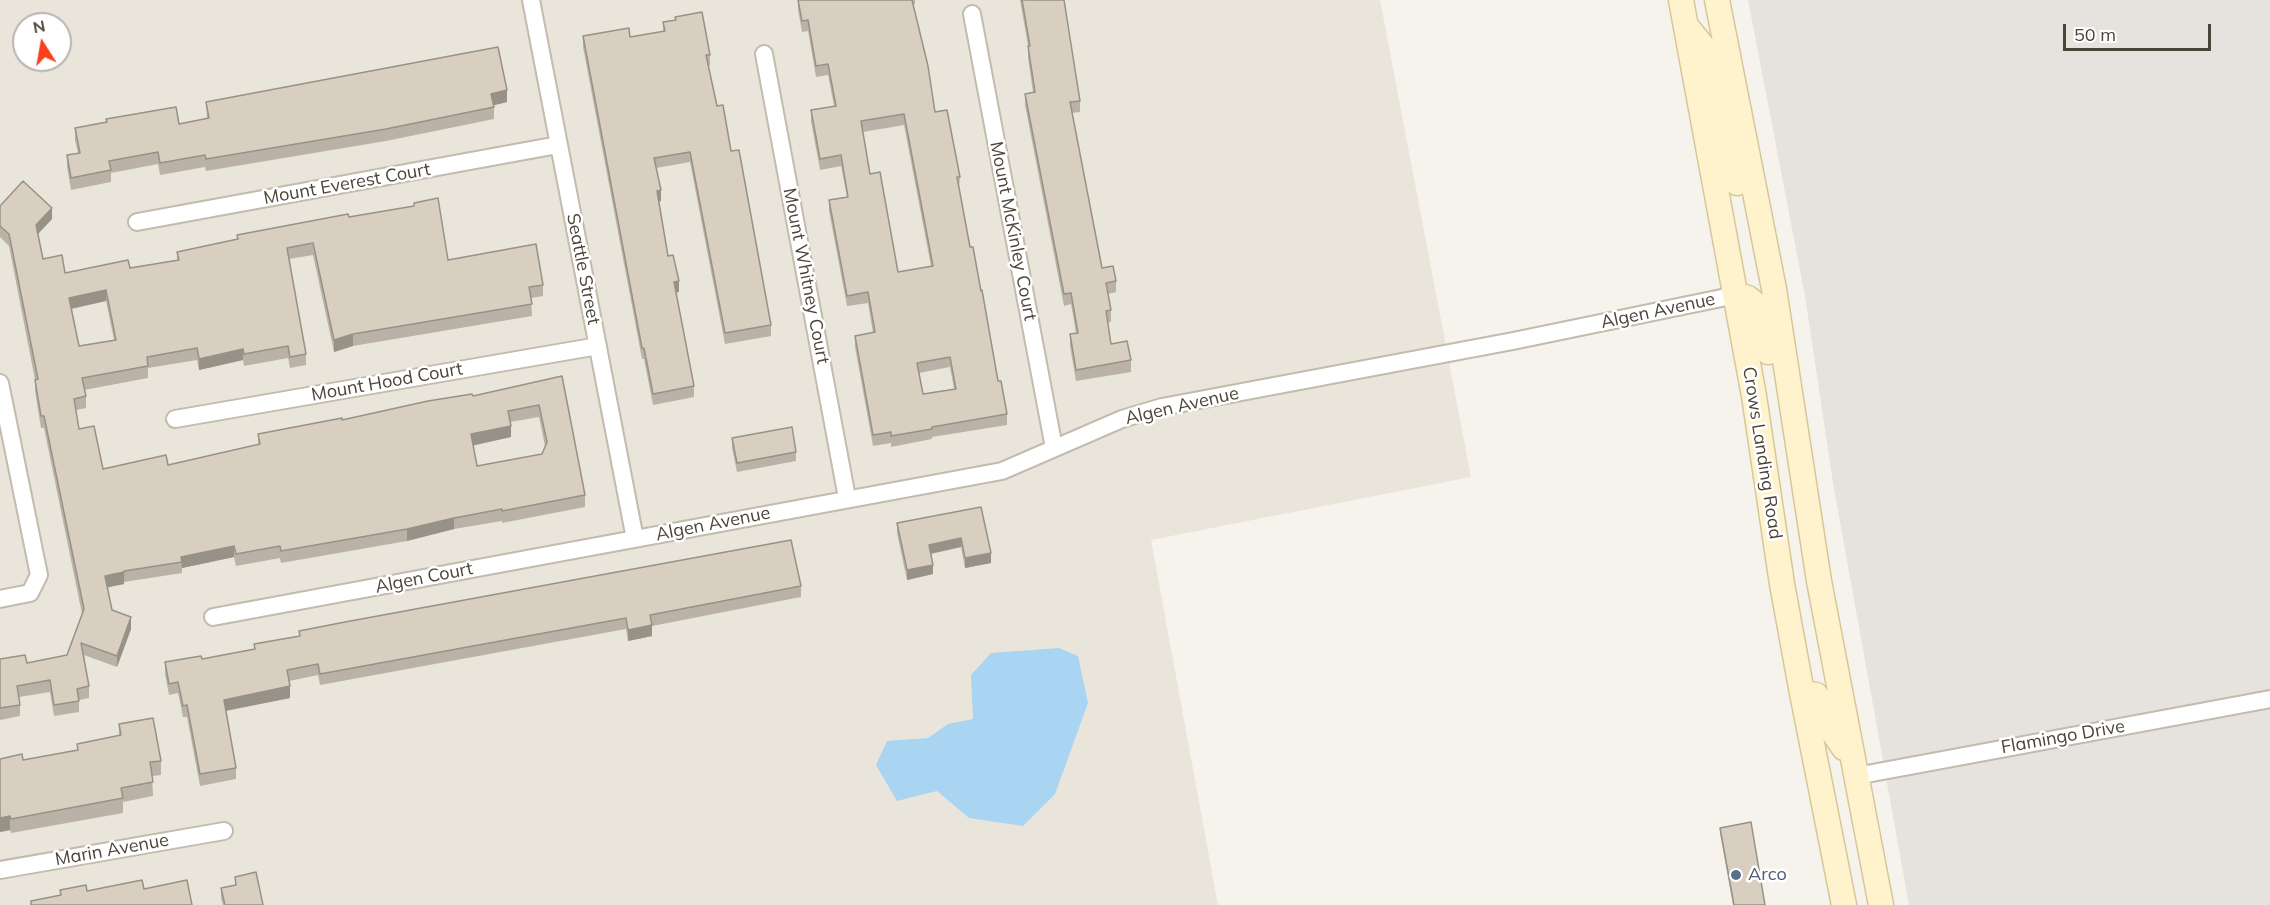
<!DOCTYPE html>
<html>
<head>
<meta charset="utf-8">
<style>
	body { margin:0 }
	#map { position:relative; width:2270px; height:905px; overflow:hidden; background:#f6f3ec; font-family:Mulish,sans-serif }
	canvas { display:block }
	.north { position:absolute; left:12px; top:12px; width:60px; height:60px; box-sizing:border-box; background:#fff; border:2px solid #b7b4b0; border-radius:50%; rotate:349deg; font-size:16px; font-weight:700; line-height:24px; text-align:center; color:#4b4439 }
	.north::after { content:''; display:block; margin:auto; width:21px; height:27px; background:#fc3f1d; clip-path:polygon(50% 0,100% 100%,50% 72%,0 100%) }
	.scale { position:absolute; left:2063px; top:24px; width:148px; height:27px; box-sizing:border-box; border:3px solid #4b4439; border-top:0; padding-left:8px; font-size:18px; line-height:21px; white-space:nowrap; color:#4b4439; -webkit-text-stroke:4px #fff; paint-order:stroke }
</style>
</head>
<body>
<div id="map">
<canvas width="2270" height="905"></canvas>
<div class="north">N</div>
<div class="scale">50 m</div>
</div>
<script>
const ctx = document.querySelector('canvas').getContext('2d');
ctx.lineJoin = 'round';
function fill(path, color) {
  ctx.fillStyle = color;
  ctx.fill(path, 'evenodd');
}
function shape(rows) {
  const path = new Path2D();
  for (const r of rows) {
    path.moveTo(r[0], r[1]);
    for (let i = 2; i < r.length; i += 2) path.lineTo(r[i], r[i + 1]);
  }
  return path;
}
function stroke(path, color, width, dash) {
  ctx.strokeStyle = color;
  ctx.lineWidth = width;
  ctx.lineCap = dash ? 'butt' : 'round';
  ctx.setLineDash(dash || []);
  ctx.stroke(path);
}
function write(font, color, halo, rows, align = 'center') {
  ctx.font = font + ' Mulish,sans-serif';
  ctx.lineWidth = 5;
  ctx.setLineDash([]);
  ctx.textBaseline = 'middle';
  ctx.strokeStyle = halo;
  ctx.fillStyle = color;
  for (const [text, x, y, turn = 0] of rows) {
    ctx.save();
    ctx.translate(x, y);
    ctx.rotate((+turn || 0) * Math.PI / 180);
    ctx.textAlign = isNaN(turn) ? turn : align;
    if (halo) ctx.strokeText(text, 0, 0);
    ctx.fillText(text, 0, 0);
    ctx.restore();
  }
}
fill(shape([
	[0,0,1380,0,1471,477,1151,540,1218,905,0,905],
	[24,24,60,24,60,60,24,60]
]), '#eae5da');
fill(shape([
	[1748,0,2270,0,2270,905,1909,905,1833,483,1805,296]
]), '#e6e2dd');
fill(shape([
	[1059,648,1078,656,1088,703,1055,794,1023,826,969,818,937,791,897,801,876,765,887,741,928,738,948,724,973,719,971,675,991,653]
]), '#a9d4f2');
const minor = shape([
	[531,0,635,539],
	[972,14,1054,448],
	[764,54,847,498],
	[137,222,558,145],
	[0,383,39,575,30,593,0,599],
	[175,419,598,346],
	[213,617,1002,471,1122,419,1162,407,1513,341,1736,295],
	[1856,776,2270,699],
	[0,870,224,831]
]);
const secondary = shape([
	[1681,0,1754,396,1782,584,1802,693,1844,905],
	[1717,0,1774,289,1819,581,1881,905],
	[1687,27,1709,54,1737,183],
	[1736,295,1748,298,1755,304,1760,315,1768,352],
	[1802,693,1816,695,1824,706,1833,732,1844,748]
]);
stroke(minor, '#c2bbae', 20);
stroke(secondary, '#d6c79b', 27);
stroke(minor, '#fff', 16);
stroke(secondary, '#fff3cd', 24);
fill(shape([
	[798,0,915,0,915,4,913,4,935,112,960,177,959,187,970,247,998,381,1007,414,1007,425,932,437,932,439,891,447,891,443,873,446,855,347,855,336,873,333,868,303,847,306,829,211,829,200,847,197,841,166,820,170,811,121,811,110,834,106,828,75,816,77,808,31,802,32,798,10],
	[904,125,931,266,898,272,870,174,863,132],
	[950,367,954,389,923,394,919,373],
	[1020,0,1064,0,1080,101,1080,112,1072,113,1102,268,1116,281,1116,292,1108,294,1111,310,1111,322,1108,322,1111,344,1131,360,1131,372,1076,381,1070,346,1070,334,1076,333,1071,304,1064,306,1025,105,1025,94,1033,92,1028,58,1028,46],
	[675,17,710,55,710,65,708,66,717,106,731,151,771,325,771,336,725,344,690,162,656,168,661,201,659,202,668,256,679,292,676,292,694,386,694,397,653,405,644,359,642,359,583,47,583,36,630,37,663,32,663,22,675,20],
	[206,102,507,102,494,105,494,119,386,141,206,171,205,167,160,175,158,164,111,173,111,182,71,190,67,167,67,155,78,153,75,140,75,128,106,122,106,119,179,124,207,119],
	[0,206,52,219,38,234,43,259,65,273,130,268,177,260,177,252,237,239,237,235,349,217,448,260,543,285,543,296,531,298,532,316,353,346,334,352,313,255,289,259,306,354,306,365,290,368,288,358,244,366,243,360,199,370,197,360,148,368,148,378,84,390,86,396,86,408,76,410,79,429,103,469,168,465,258,445,258,434,342,420,473,396,562,376,585,495,585,507,502,523,502,521,454,529,407,541,281,563,280,558,236,566,234,557,182,568,182,573,124,582,124,584,107,587,112,610,131,629,117,667,84,655,89,686,89,698,79,700,79,712,54,716,50,692,19,697,20,705,20,716,0,720,0,659,27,663,67,655,82,614,44,428,41,428,35,391,35,380,9,246,0,237],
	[106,301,114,340,79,346,72,309],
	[539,417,545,446,542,454,477,466,473,445,511,437,510,422],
	[732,438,796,452,796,461,737,472,732,448],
	[981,507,991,563,965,568,961,547,931,554,933,574,907,580,897,533,897,523],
	[801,586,801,597,652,626,652,636,628,641,626,629,320,685,318,675,289,681,290,698,226,711,236,768,236,779,200,786,187,717,183,717,178,693,169,695,165,674,165,662,202,659,254,650,254,644,299,636,299,631],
	[119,724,161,761,161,775,152,776,153,796,123,802,123,813,11,833,10,830,0,832,23,760,77,750,77,744,119,736],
	[1720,828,1765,905,1733,905,1720,833],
	[235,877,263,905,223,905,221,898,221,888,235,885]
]), '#bab2a6');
fill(shape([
	[507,90,507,102,491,106,491,94],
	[661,190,661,201,657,202,657,191],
	[52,208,52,219,36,236,36,225],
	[679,281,679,292,674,293,674,282],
	[106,290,106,301,69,309,69,298],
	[353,334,353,346,334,352,334,340],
	[243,349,243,360,199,370,199,359],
	[511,426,511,437,471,446,471,434],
	[454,518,454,529,407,541,407,529],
	[961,538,961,547,929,554,929,545],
	[234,546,234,557,182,568,181,557],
	[991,553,991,563,965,568,965,558],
	[933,565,933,574,907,580,907,570],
	[124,572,124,584,105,588,105,576],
	[131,617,131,629,117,667,117,656],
	[652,625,652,636,628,641,628,630],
	[290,686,290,698,224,711,224,700],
	[10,816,10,830,0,832,0,818]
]), '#979187');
const building = shape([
	[798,0,912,0,928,66,935,112,947,110,960,177,957,177,970,247,973,247,981,291,982,290,998,381,1001,381,1007,414,932,427,932,429,891,436,891,432,873,435,855,336,875,332,868,292,847,296,829,200,848,197,841,155,820,159,811,110,836,106,828,64,816,66,808,20,802,21,798,0],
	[904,114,933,266,898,272,880,172,870,174,861,121,904,114],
	[950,357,956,389,923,394,917,363,950,357],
	[1022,0,1064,0,1080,101,1070,102,1102,268,1113,266,1116,281,1106,283,1111,310,1106,311,1111,344,1127,341,1131,360,1076,370,1070,334,1078,333,1071,293,1064,294,1025,94,1035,92,1028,46,1030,46,1022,0],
	[702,12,710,55,706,55,717,106,723,105,731,151,739,150,771,325,725,333,690,152,654,158,661,190,657,191,668,256,673,255,679,281,674,282,694,386,653,394,644,348,642,348,583,36,629,28,630,37,665,31,663,22,676,20,675,17,702,12],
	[498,47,507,90,491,94,494,107,386,129,206,159,205,155,160,163,158,152,109,161,111,170,71,178,67,155,80,153,75,128,107,122,106,119,176,107,179,124,209,118,206,102,498,47],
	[23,181,52,208,36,225,43,259,62,255,65,273,128,260,130,268,179,260,177,252,238,239,237,235,348,214,349,217,414,206,414,203,438,198,448,260,536,244,543,285,529,287,532,304,353,334,334,340,313,243,287,248,306,354,290,357,288,346,244,354,243,349,199,359,197,348,147,357,148,366,82,378,86,396,74,399,79,429,94,426,103,469,166,455,168,465,260,444,258,434,342,418,342,420,428,401,472,394,473,396,562,376,585,495,502,511,502,509,454,518,407,529,281,551,280,546,236,554,234,546,181,557,182,562,124,571,124,572,105,576,112,610,131,617,117,656,81,643,89,686,77,689,79,701,54,705,50,680,17,686,20,705,0,708,0,659,25,655,27,663,67,655,84,609,44,416,41,416,35,380,38,379,9,234,0,226,0,206,23,181],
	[106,290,116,340,79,346,69,298,106,290],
	[539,405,547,442,542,454,477,466,471,434,511,426,508,411,539,405],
	[792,427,796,452,737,463,732,438,792,427],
	[981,507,991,553,965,558,961,538,929,545,933,565,907,570,897,523,981,507],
	[791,540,801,586,650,615,652,625,628,630,626,618,320,674,318,664,287,670,290,686,224,700,236,768,200,774,187,705,183,706,178,682,169,684,165,662,201,656,202,659,255,649,254,644,300,636,299,631,345,622,791,540],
	[153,718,161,761,150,762,153,782,121,788,123,798,11,819,10,816,0,818,0,759,22,754,23,760,78,750,77,744,121,735,119,724,153,718],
	[1751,822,1765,905,1734,905,1720,828,1751,822],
	[256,872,263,905,225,905,221,888,236,885,235,877,256,872],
	[142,880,144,889,187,880,192,905,31,905,31,901,61,895,60,890,86,885,87,891,142,880]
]);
fill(building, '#d8cfc1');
stroke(building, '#979187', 1.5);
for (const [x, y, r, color] of [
	[1736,875,6,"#5c6f8a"]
]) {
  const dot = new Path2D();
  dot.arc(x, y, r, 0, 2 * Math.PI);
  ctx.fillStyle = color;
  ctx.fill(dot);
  stroke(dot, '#fff', 2);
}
write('18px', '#4b4439', '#fff', [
	["Mount Everest Court",347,184,-10],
	["Mount McKinley Court",1013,231,79],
	["Seattle Street",583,269,79],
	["Mount Whitney Court",806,276,79],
	["Algen Avenue",1658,311,-12],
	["Mount Hood Court",387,382,-10],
	["Algen Avenue",1182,406,-13],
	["Crows Landing Road",1762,453,81],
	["Algen Avenue",713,524,-11],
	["Algen Court",424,578,-11],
	["Flamingo Drive",2063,737,-10],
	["Marin Avenue",112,850,-10]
]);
write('18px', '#4e5e75', '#fff', [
	["Arco",1748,875]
], 'left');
</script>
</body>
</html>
